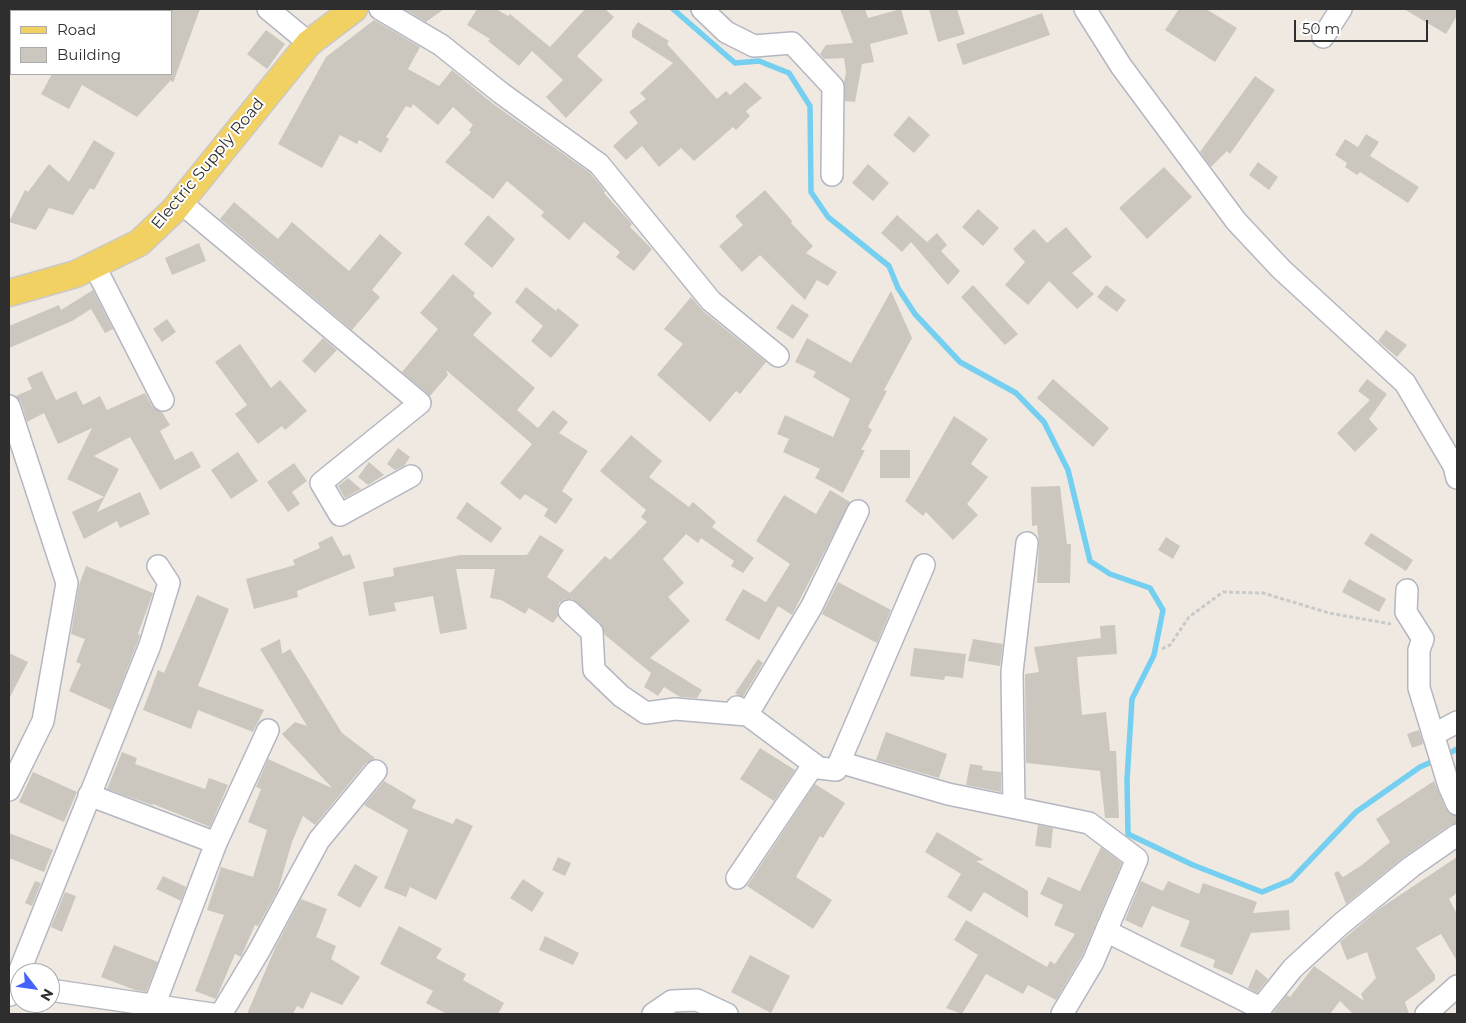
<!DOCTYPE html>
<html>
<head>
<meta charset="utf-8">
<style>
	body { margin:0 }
	#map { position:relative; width:1466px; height:1023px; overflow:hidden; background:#efe9e1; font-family:Montserrat,sans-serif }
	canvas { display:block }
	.frame { position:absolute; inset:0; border:10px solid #2e2e2e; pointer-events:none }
	.legend { position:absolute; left:10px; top:10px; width:162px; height:65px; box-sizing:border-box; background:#fff; border:1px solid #ababab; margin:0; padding:6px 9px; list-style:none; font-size:15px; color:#2e2e2e }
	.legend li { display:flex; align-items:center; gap:10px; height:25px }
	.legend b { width:25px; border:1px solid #ababab }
	.north { position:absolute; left:10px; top:963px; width:50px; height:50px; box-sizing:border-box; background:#fff; border:1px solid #ababab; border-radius:50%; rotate:120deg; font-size:14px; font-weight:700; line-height:20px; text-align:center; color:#2e2e2e }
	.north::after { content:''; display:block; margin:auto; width:18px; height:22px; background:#4264fb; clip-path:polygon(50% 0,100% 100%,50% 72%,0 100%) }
	.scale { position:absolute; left:1294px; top:20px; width:134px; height:22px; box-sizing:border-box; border:2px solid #2e2e2e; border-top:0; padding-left:6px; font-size:15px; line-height:18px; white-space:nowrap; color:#2e2e2e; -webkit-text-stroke:4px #fff; paint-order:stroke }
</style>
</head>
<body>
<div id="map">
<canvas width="1466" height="1023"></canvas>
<div class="frame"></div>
<ul class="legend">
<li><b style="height:6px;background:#f2d163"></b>Road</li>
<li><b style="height:14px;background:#cbc7bf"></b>Building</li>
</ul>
<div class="north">N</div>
<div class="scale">50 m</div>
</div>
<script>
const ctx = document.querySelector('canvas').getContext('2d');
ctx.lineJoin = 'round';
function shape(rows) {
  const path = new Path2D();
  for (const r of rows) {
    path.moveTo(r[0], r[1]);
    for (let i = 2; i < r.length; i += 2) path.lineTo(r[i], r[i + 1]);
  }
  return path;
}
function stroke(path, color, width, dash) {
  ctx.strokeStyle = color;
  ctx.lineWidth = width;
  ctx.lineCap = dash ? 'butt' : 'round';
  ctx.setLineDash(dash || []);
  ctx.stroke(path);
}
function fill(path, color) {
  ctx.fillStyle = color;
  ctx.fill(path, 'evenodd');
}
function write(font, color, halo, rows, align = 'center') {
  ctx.font = font + ' Montserrat,sans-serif';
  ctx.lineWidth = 4;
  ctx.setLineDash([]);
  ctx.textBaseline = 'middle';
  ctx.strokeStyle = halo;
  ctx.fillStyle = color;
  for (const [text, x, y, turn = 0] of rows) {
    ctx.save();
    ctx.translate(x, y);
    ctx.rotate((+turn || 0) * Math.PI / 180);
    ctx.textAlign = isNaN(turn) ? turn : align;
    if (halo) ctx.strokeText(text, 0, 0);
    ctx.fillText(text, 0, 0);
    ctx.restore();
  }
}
stroke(shape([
	[673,9,735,63,759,61,789,73,810,106,811,192,828,217,889,266,898,288,915,314,960,362,1016,393,1044,422,1068,470,1090,561,1110,574,1150,588,1163,610,1154,655,1132,699,1127,780,1128,834,1193,865,1262,892,1291,880,1356,812,1420,767,1436,760],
	[1444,756,1457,749]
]), '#75cff0', 5.5);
fill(shape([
	[171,9,200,9,173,83,171,80,137,117,82,85,69,109,41,94,52,74,171,74],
	[404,9,444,9,426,22],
	[477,9,496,9,508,16,510,14,550,47,585,9,605,9,614,17,577,56,603,80,566,118,546,97,563,80,532,51,519,66,488,41,490,39,467,25],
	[840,9,865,9,868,18,901,9,908,34,870,44,874,62,862,64,855,102,845,101,844,83,846,72,844,58,824,59,820,54,826,45,853,43],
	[929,9,957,9,965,34,938,42],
	[1179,9,1206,9,1237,28,1215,62,1165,30],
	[1404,9,1457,9,1457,16,1446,34],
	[1042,13,1050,35,963,65,956,44],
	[374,20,420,47,408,69,439,86,452,70,492,103,590,173,605,191,604,193,632,224,630,227,652,249,634,271,616,257,620,252,584,222,569,240,541,216,544,212,507,181,493,199,445,162,471,132,469,130,473,125,453,107,438,125,413,104,411,108,406,106,386,137,389,139,381,153,359,140,357,144,340,135,322,168,278,144,326,57],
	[638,22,669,41,667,44,717,99,726,91,730,95,745,82,762,98,746,111,750,116,736,130,733,127,694,161,681,148,659,167,642,146,626,160,613,146,638,123,629,112,646,99,640,93,673,63,632,37,632,31],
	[266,30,285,44,267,69,247,54],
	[1255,76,1275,90,1230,154,1227,151,1211,167,1200,152],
	[909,116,930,135,914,153,893,135],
	[1366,134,1379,142,1370,156,1419,187,1408,203,1360,172,1357,175,1345,167,1347,163,1335,155,1345,139,1358,147],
	[94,140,115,153,94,190,90,188,73,215,49,208,36,230,9,222,25,190,28,192,49,164,69,182],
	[1258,162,1278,177,1269,190,1249,175],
	[868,164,889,183,873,201,852,183],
	[1164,167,1192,197,1147,239,1119,208],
	[765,190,792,221,791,223,813,246,806,253,837,272,828,286,817,280,805,300,760,255,742,272,719,246,743,225,735,216],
	[234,202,278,239,292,222,349,271,380,234,402,253,372,290,380,297,352,330,220,219],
	[978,209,999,228,983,246,962,227],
	[488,215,515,239,492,268,464,244],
	[897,215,927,242,937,233,947,245,941,251,960,271,948,285,911,242,902,252,881,233],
	[1066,227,1092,257,1072,273,1094,294,1077,309,1049,281,1028,305,1005,285,1025,262,1013,249,1034,229,1047,243],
	[199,243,206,261,172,275,165,258],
	[453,274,475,293,473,296,492,313,473,335,535,388,517,410,538,428,553,410,568,422,559,433,588,451,562,491,573,499,556,524,544,516,548,509,525,494,520,500,500,483,532,444,446,370,448,375,430,396,402,372,438,329,420,313],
	[973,285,1018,334,1005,345,961,297],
	[1106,285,1126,300,1117,312,1097,297],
	[526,287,556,311,558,308,579,325,551,358,531,341,543,326,515,302],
	[93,290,113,329,105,333,91,309,72,321,9,348,9,326,59,305,61,310],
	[891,291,912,338,884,390,887,391,868,427,872,430,861,450,865,450,843,493,815,478,820,469,783,452,789,439,777,434,785,415,833,437,850,399,813,377,816,372,795,362,807,338,851,363],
	[691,297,703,311,766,362,740,394,736,391,710,422,657,375,683,344,664,329],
	[792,304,809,315,793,339,776,328],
	[167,319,176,332,162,342,153,329],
	[1386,330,1407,345,1397,357,1378,341],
	[323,338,337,350,315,373,302,361],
	[240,344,271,388,280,380,307,411,285,430,282,426,258,444,235,414,247,405,215,362],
	[42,371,56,400,76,391,83,405,100,396,107,410,145,393,152,406,162,412,170,425,160,431,175,460,192,451,201,467,160,490,130,437,94,456,119,469,97,512,140,492,150,514,120,528,117,521,84,539,72,512,104,497,67,479,92,428,58,444,44,413,27,422,21,402,16,396,32,389,27,378],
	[1053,379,1109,428,1093,447,1037,398],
	[1367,379,1387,394,1369,419,1378,429,1355,452,1337,433,1370,400,1358,391],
	[954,416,988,439,971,464,988,477,967,504,978,515,953,540,926,512,923,516,905,501],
	[631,435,662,461,649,477,689,507,693,502,716,522,712,527,754,558,743,573,731,566,734,561,701,538,698,543,686,534,663,559,684,583,668,597,690,621,650,658,702,690,697,698,680,697,664,687,658,696,644,687,651,673,605,635,600,623,572,599,565,599,559,603,557,609,558,616,553,623,529,608,525,614,501,600,490,598,495,569,456,569,467,629,440,634,433,596,394,603,396,611,369,616,363,582,394,576,393,568,460,555,527,555,540,535,564,550,547,577,570,593,605,556,610,560,647,522,641,517,646,510,600,471],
	[398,448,410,457,404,466,395,470,387,464],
	[880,450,910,450,910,478,880,478],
	[238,452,258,481,231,499,211,470],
	[369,462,384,475,368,485,358,477],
	[294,463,307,481,292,492,300,504,288,512,267,482],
	[348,478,361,489,345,498,338,486],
	[1060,486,1067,544,1071,544,1070,583,1037,583,1039,544,1037,525,1032,526,1031,487],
	[830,490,850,502,792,615,778,606,759,640,725,620,743,589,766,602,790,564,756,541,784,495,816,514],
	[467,502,502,528,491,543,456,518],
	[1371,533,1413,560,1406,571,1364,544],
	[332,536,343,556,350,554,355,568,297,591,298,597,254,609,246,579,295,565,293,560,320,548,318,543],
	[1166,537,1180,546,1173,559,1158,550],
	[86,566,153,593,138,634,140,635,138,641,111,710,69,691,81,664,76,662,85,639,71,634,79,585],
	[1349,579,1386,599,1379,612,1342,592],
	[838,582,891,610,877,643,822,614],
	[197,595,229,609,198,686,264,710,253,732,198,710,191,729,143,710,158,670,164,673],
	[1115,625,1117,654,1077,657,1082,715,1106,712,1110,751,1116,751,1119,818,1105,818,1100,771,1026,763,1025,674,1039,672,1034,647,1101,638,1100,626],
	[280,639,282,654,290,649,342,733,375,758,366,763,315,825,303,816,292,842,278,890,258,926,255,925,241,957,235,954,216,999,195,991,224,915,207,910,221,867,253,877,267,830,248,822,261,789,256,787,268,759,332,788,282,734,295,722,307,726,260,649],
	[973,639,1003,644,1000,666,968,661],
	[914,648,966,654,963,678,945,676,944,680,910,676],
	[9,653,28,662,9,699],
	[758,659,763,663,743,697,738,695,735,693],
	[1419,730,1423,744,1412,748,1407,734],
	[886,732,947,754,939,778,876,760],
	[760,748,795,770,774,801,740,779],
	[122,752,137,758,135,764,205,789,209,778,228,785,210,827,153,804,152,805,107,789],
	[970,764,983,766,982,770,1001,772,1001,792,966,785],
	[33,772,77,792,64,822,19,802],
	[384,781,416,800,412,808,453,824,456,818,473,826,436,900,410,887,406,897,384,888,408,830,364,805],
	[1434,781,1446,809,1456,816,1457,823,1450,825,1404,857,1346,904,1334,873,1338,871,1343,877,1362,865,1390,842,1376,819],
	[815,784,845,803,823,838,820,836,796,877,832,900,813,929,747,886],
	[1038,825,1053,828,1051,848,1035,846],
	[937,832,984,860,976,861,1028,891,1028,918,984,892,971,912,947,897,961,874,925,852],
	[9,833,53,850,44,872,9,858],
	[1101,847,1122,863,1082,956,1056,1000,1028,985,1023,994,986,974,962,1014,946,1008,978,955,954,940,966,920,1047,967,1050,961,1055,964,1075,934,1054,925,1063,905,1040,894,1048,877,1080,891],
	[558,857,571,863,565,876,552,870],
	[1457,857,1457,893,1449,899,1457,914,1457,961,1441,934,1416,948,1435,975,1435,980,1405,1002,1409,1014,1353,1014,1340,1001,1330,1014,1272,1014,1287,995,1290,997,1314,966,1364,1001,1361,994,1376,978,1367,952,1347,960,1340,942,1379,909],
	[355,864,378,877,360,908,337,895],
	[163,876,186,887,181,901,156,889],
	[523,879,544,893,532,912,510,898],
	[35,881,41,883,32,906,25,903],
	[1141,881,1163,891,1168,881,1199,894,1203,883,1257,902,1253,913,1289,910,1290,930,1251,933,1232,975,1213,967,1215,960,1180,946,1190,921,1152,906,1142,928,1125,920],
	[65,892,76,896,62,932,51,927],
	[301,899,327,909,316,937,336,946,331,959,360,977,342,1005,311,992,303,1009,297,1006,293,1014,247,1014,276,946],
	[399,926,442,949,436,958,466,974,463,980,504,1003,498,1014,447,1014,426,1003,433,991,380,964],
	[545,936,579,953,573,965,539,950],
	[114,945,158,962,146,992,135,990,101,977],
	[750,955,790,976,771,1013,731,992],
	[1256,969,1268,979,1257,993,1248,988]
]), '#cbc7bf');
const minor = shape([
	[268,9,309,43],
	[380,9,441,45,501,93,599,164,711,301,778,356],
	[702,9,726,32,754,46,792,43,833,87,832,175],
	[1085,9,1121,66,1236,221,1281,269,1405,383,1454,466,1457,478],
	[1323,37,1341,9],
	[180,202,420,403,321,483,340,515,411,476],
	[94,265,163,400],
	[9,406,67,583,43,721,9,790],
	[1407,590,1406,612,1423,639,1419,650,1419,688,1449,786,1457,804],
	[569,611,592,632,594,670,621,696,646,713,675,709,747,715,812,606,858,511],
	[737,707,819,768,836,770,924,565],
	[1433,735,1457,722],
	[839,762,948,794,1089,823,1137,859,1106,931,1260,1008],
	[89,795,216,843],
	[1014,807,1012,672,1027,543],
	[737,878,814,764],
	[50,990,212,1014],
	[10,995,150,645,169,583,158,566],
	[154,1006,216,843,268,730],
	[221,1014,259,951,319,840,376,771],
	[653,1014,672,1001,697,1000,727,1014],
	[1062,1014,1093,962,1106,931],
	[1256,1014,1293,968,1341,924,1411,867,1457,835],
	[1426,1014,1457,986]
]);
const major = shape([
	[9,293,76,274,139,243,174,210,309,43,354,9]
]);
stroke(minor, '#b4b7c1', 24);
stroke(major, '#c9c9c9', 29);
stroke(shape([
	[1162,649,1170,645,1189,617,1223,592,1263,593,1329,613,1391,624]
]), '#c9c9c9', 3, [4, 2.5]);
stroke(minor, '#fff', 21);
stroke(major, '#f2d163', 26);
write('16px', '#2e2e2e', '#fff', [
	["Electric Supply Road",208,164,-50]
]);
</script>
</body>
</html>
